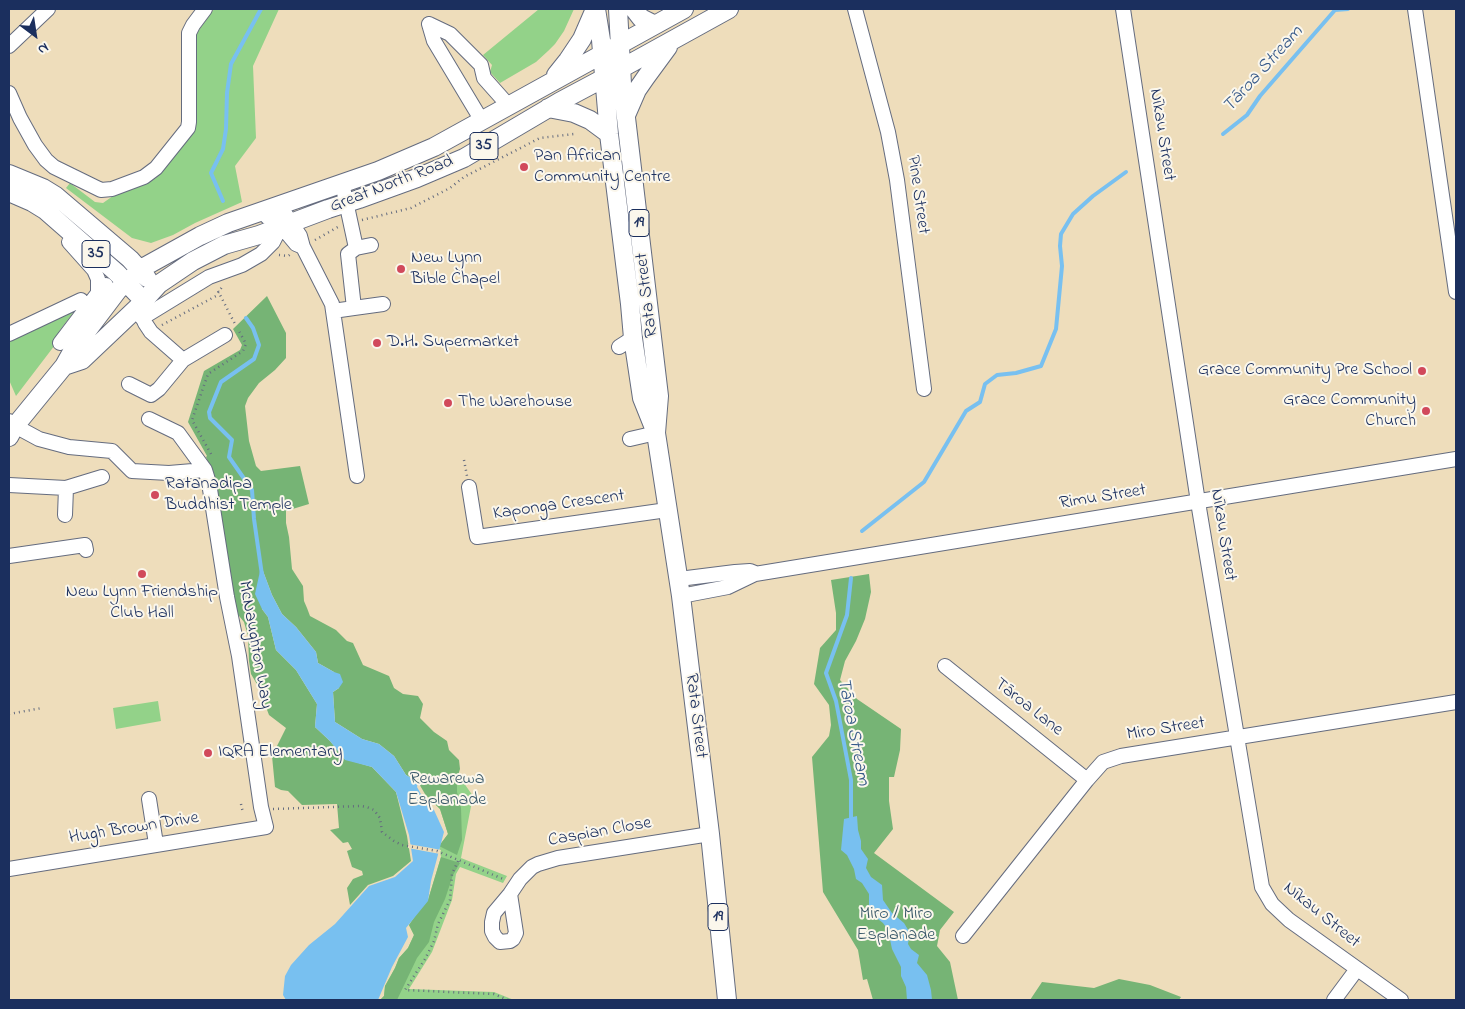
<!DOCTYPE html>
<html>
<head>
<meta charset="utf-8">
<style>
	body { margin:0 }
	#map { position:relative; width:1465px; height:1009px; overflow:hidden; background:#edb; font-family:"Indie Flower",sans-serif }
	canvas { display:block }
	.frame { position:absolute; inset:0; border:10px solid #1b2f5e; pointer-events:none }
	.north { position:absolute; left:10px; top:10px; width:50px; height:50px; -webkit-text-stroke:4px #fbf7ec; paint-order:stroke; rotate:149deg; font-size:14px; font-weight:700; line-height:20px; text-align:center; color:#1b2f5e }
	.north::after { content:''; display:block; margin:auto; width:18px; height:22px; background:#1b2f5e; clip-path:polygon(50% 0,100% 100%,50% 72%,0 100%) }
</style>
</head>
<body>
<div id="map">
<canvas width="1465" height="1009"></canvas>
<div class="frame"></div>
<div class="north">N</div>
</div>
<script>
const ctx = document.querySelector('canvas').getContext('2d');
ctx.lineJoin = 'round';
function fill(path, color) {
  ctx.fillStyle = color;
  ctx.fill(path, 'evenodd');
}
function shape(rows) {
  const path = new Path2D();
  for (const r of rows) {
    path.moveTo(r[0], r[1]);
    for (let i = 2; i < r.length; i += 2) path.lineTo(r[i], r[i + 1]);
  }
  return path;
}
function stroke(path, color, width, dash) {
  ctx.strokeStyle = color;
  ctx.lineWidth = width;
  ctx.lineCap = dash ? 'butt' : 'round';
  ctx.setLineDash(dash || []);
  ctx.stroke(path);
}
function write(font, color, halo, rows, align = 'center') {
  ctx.font = font + ' "Indie Flower",sans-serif';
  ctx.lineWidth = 4;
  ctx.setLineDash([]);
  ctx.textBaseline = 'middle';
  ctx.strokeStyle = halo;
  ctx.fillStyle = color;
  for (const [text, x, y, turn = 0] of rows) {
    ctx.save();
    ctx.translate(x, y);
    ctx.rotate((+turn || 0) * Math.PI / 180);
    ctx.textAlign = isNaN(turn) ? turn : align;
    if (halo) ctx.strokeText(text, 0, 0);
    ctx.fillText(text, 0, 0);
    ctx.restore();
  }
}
fill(shape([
	[214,9,279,9,253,66,256,138,235,166,242,202,195,223,173,235,151,243,132,238,66,188,70,183,95,202,103,203,120,191,149,182,156,178,161,171,194,127,194,43,196,34],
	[539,9,574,9,564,31,555,44,548,51,536,62,500,83,490,72,492,65,483,55],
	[76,309,60,330,58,341,16,396,9,380,9,341],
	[158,701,161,721,116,729,113,708],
	[444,755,473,796,461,858,507,876,503,883,460,867,456,874,452,900,432,952,409,989,494,992,514,1000,380,1000,384,996,385,986,395,968,399,958,408,948,414,935,409,925,419,910,428,900,441,857,439,846,448,834,440,809,425,794]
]), '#93d289');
fill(shape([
	[267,296,286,333,286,358,275,370,259,383,248,398,245,406,249,441,256,466,261,471,300,466,309,504,286,511,286,523,289,537,292,569,303,586,304,601,307,608,310,616,336,630,347,641,353,643,363,665,389,676,394,688,403,694,418,696,423,704,420,718,434,732,447,741,449,750,459,760,460,769,457,779,457,792,461,808,462,840,457,855,439,846,448,834,440,809,425,794,418,782,406,775,394,756,379,744,362,739,335,722,333,692,339,688,334,672,318,663,316,652,296,627,282,614,272,595,263,571,262,609,268,617,276,650,296,670,317,704,315,727,330,741,345,759,372,767,396,792,407,836,411,861,393,876,368,885,350,905,347,888,353,879,363,875,362,871,352,867,347,851,352,849,348,842,343,843,330,830,339,828,337,804,302,805,288,791,281,790,275,787,272,756,286,728,269,715,258,686,251,674,249,661,248,636,244,622,235,611,213,475,206,457,207,456,188,422,204,371,240,350,242,345,233,329],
	[869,574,871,592,865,619,856,641,845,661,840,680,857,699,901,729,900,750,894,777,889,777,889,801,893,829,874,853,954,912,940,930,937,946,950,962,958,1000,873,1000,867,979,863,980,858,950,823,892,812,757,829,736,831,725,829,705,814,684,820,648,836,630,836,613,831,580],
	[441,857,460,863,453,875,445,899,434,922,429,942,417,958,397,1000,380,1000,384,996,385,986,395,968,399,958,408,948,414,935,409,925,419,910,428,900],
	[1119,979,1150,985,1181,997,1179,1000,1030,1000,1042,982,1094,988]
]), '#76b475');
fill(shape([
	[260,571,263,571,272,595,282,614,296,627,316,652,318,663,334,672,340,674,343,682,339,688,333,692,335,722,362,739,379,744,394,756,406,775,418,782,417,787,422,796,434,810,444,832,431,881,428,901,406,928,408,937,392,967,378,1000,286,1000,283,995,285,976,291,965,309,945,335,924,369,886,395,877,413,861,409,835,396,792,372,767,345,760,330,741,315,727,317,704,296,670,276,650,268,617,262,609,255,594],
	[857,816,858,830,861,841,861,849,868,859,866,868,871,877,882,885,883,900,892,913,904,923,910,933,908,944,911,949,919,955,917,963,927,975,931,990,932,1000,907,1000,906,987,901,976,901,967,892,949,888,930,883,923,869,912,869,894,862,883,856,879,854,869,847,855,841,850,844,819]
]), '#78c0f0');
fill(shape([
	[408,844,431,848,441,850,440,854,408,848]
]), '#edb');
stroke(shape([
	[1223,134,1247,115,1260,96,1335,10,1348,9],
	[223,201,211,173,223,149,226,129,227,93,231,64,261,9],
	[246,318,253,328,259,345,254,359,221,382,209,412,210,418,232,440,229,457,252,490,254,519,262,575],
	[862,531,924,482,966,411,980,402,985,384,997,375,1016,373,1041,366,1056,329,1062,266,1060,246,1061,234,1073,214,1093,196,1126,172],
	[851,578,847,615,826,673,836,701,851,780,851,821]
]), '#78c0f0', 4);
const minor = shape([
	[855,9,888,132,897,180,924,389],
	[1123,9,1198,502,1262,887,1272,904,1289,920,1401,1000],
	[1415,9,1456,292],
	[429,24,450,34,481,65,484,78,508,105],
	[429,24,434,41,482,121],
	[9,46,48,9],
	[9,93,20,118,35,145,46,160,54,167,101,190,112,189,144,177,156,168,188,128,189,122,189,33,193,25,205,9],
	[69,242,94,270,98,279,98,293,106,285],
	[303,247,332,304,357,476],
	[356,248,371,245],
	[354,308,383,304],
	[139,310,145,323,151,332,183,360,225,335],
	[333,311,354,308,348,254,356,248,342,183],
	[142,318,209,277,242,265,261,254,273,242,281,226,296,244,303,247,300,236,284,212,267,217],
	[9,334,81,300],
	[60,343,98,293],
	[619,347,633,338],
	[129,384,151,395,159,389,183,360],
	[9,421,15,426,39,439,69,447,112,451,132,471,169,473,205,470],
	[630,439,656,433],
	[9,485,66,488,102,477],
	[469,487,477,537,667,510],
	[65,515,66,488],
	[9,556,85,545,86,550],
	[679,579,735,572,750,571,755,573],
	[681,596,728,587,755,574,1456,459],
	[945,666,1087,780],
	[149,799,156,844],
	[9,869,266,827,261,807,239,656,227,597,209,483,205,470,178,433,149,419],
	[510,894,516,933,513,939,510,941,500,942,495,937,492,931,492,922,494,913,510,894,520,879,532,867,538,864,558,858,710,834],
	[963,936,1087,780,1103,762,1121,756,1456,702],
	[1334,1000,1357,969]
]);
const major = shape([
	[596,9,601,40,609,134,630,304,633,338,642,398,654,428],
	[618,9,622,84,659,396,656,433,681,596,710,834,727,1000],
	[634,9,641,18,655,25],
	[556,75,568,60,582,39,595,9],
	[548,108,574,113,590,120,609,134],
	[627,113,637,90,646,77,668,47],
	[9,174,43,188,56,196,130,259,147,278],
	[9,192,32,202,45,210,117,273,144,301],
	[64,366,82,360,140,305,159,284,193,261,224,245,259,235,328,209,359,199,417,178,464,158,559,102,604,78,729,9],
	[9,437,15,426,64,366,74,348,118,290,144,267,200,236,228,223,378,171,434,147,684,9]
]);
stroke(minor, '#656c7f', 16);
stroke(major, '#656c7f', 20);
stroke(shape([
	[362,220,411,208,450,188,464,177,540,138,574,134],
	[315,240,338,227],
	[279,255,288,256,291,254],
	[218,291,236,326],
	[162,325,216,296,222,287],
	[211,454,192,420,208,374,243,351,246,344,239,331],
	[464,460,467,476],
	[9,714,42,708],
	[241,804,243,813],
	[273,809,361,806,367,807,374,810,380,818,382,832,394,841,402,845,437,851,503,879],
	[458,861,452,874,450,900,438,924,434,941,425,959,405,990,494,994,508,1000]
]), '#656c7f', 2.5, [1, 4]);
stroke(minor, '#fff', 14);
stroke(major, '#fff', 18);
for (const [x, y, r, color] of [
	[524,167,5,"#d1495b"],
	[401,269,5,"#d1495b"],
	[377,343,5,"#d1495b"],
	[1422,371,5,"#d1495b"],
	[448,403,5,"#d1495b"],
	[1426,411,5,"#d1495b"],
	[155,495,5,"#d1495b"],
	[142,574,5,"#d1495b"],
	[208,753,5,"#d1495b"]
]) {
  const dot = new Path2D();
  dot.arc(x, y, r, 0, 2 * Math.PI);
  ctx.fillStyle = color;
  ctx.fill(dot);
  stroke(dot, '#fbf7ec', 2);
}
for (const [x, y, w] of [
	[484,146,28],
	[639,223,20],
	[96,254,28],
	[718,917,20]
]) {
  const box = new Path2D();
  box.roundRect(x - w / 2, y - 13.5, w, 27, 4);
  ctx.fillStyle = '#fbf7ec';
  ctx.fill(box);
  stroke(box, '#1b2f5e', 1);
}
write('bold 16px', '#1b2f5e', null, [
	["35",484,146],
	["19",639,223],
	["35",96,254],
	["19",718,917]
]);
write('18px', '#1b2f5e', '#fbf7ec', [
	["Nīkau Street",1161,135,81],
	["Great North Road",392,185,-21],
	["Pine Street",917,195,82],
	["Rata Street",648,295,-97],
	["Rimu Street",1103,498,-9],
	["Kaponga Crescent",559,506,-8],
	["Nīkau Street",1222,535,81],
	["McNaughton Way",254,645,80],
	["Tāroa Lane",1028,708,38],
	["Rata Street",695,716,83],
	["Miro Street",1166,730,-9],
	["Hugh Brown Drive",134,829,-9],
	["Caspian Close",600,833,-10],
	["Nīkau Street",1321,916,39]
]);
write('18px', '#1b2f5e', '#fbf7ec', [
	["Pan African",534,157],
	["Community Centre",534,178],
	["New Lynn",411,259],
	["Bible Chapel",411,280],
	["D.H. Supermarket",387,343],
	["Grace Community Pre School",1412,371,"right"],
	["Grace Community",1416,401,"right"],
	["Church",1416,422,"right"],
	["The Warehouse",458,403],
	["Ratanadipa",165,485],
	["Buddhist Temple",165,506],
	["New Lynn Friendship",142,593,"center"],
	["Club Hall",142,614,"center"],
	["IQRA Elementary",218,753]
], 'left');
write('18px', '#395869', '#fbf7ec', [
	["Rewarewa",447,780],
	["Esplanade",447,801],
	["Miro / Miro",896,915],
	["Esplanade",896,936]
]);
write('italic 19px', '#375a8a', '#fbf7ec', [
	["Tāroa Stream",1264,70,-48],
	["Tāroa Stream",852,732,79]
]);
</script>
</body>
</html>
